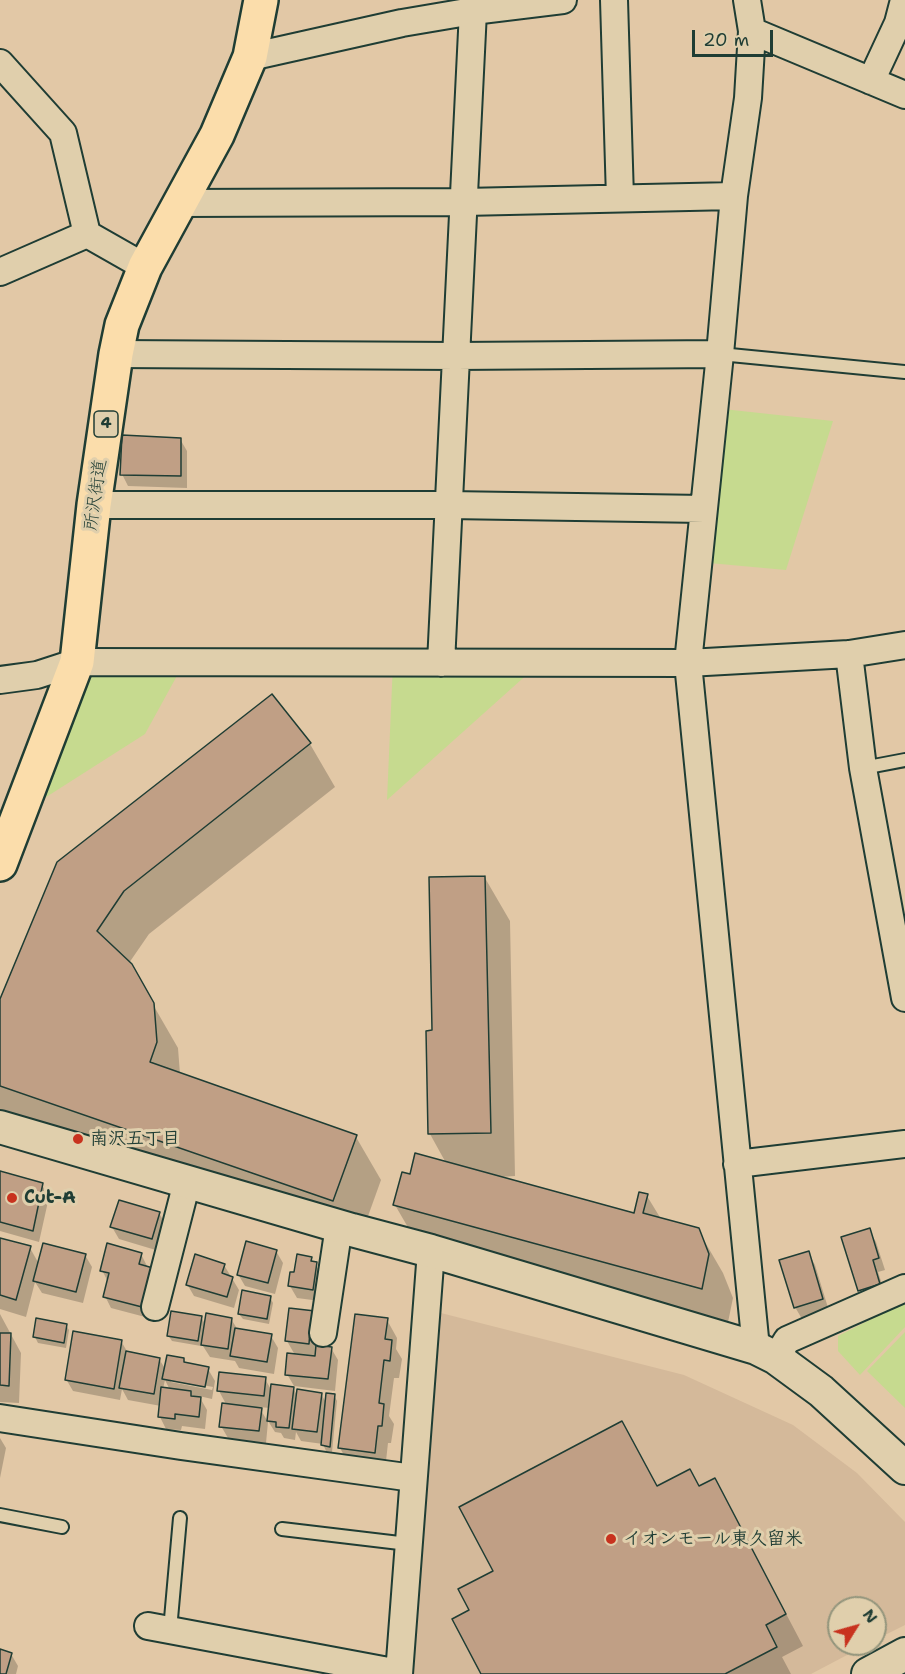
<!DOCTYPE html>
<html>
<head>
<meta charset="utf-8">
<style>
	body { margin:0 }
	#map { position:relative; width:905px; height:1674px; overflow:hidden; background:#e2c8a6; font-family:"Shantell Sans",sans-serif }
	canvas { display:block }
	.north { position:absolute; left:827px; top:1596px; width:60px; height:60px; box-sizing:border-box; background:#e0cfac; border:2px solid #93957c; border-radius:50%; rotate:53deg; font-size:16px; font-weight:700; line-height:24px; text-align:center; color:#1f3d34 }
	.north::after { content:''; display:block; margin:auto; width:21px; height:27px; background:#c8321e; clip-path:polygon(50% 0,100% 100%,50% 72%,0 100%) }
	.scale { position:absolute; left:692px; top:30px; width:81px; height:27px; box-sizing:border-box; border:3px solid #1f3d34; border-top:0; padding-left:8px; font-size:18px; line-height:21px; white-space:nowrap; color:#1f3d34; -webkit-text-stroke:4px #e0cfac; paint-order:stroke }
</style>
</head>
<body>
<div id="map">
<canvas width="905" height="1674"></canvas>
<div class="north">N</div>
<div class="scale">20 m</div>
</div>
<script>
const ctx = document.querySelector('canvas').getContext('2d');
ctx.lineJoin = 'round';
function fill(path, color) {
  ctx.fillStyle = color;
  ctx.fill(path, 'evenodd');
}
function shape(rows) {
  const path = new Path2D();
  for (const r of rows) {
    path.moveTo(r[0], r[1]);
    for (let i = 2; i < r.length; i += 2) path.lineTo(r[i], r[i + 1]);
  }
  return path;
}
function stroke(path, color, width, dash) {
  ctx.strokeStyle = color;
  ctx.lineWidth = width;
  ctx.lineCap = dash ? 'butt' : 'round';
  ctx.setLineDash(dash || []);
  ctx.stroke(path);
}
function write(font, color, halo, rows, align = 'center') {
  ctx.font = font + ' "Shantell Sans","Klee One",sans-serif';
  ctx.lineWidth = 6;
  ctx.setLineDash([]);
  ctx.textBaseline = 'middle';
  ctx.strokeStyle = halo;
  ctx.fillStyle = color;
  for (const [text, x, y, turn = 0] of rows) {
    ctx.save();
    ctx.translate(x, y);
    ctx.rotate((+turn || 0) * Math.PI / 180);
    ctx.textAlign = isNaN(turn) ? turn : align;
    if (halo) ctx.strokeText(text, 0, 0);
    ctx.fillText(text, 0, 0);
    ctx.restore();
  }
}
fill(shape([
	[437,1312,684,1375,793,1425,857,1473,905,1522,905,1625,875,1640,875,1608,839,1608,839,1644,868,1644,811,1674,413,1674]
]), '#d4b99a');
fill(shape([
	[714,408,833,421,786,570,698,562],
	[77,662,184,663,145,734,18,815],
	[541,662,387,800,393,663],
	[905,1302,905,1327,860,1375,838,1351,838,1336],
	[905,1332,905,1408,867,1371]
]), '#c6da8f');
fill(shape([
	[180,439,187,451,187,488,128,486,122,474],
	[271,696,310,744,335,787,149,934,129,963,178,1048,180,1074,356,1137,381,1180,358,1244,0,1120,0,1002],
	[485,878,510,921,515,1176,500,1177,635,1214,647,1196,661,1219,698,1230,723,1273,733,1298,726,1332,420,1248,395,1205,411,1176,446,1163,430,1134,427,1032,434,1032],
	[0,1172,42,1185,49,1197,39,1242,0,1231],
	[159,1213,166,1225,159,1251,119,1239,112,1227],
	[869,1230,876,1242,885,1270,878,1272,886,1296,866,1302,859,1290],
	[0,1239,30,1248,39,1264,85,1255,92,1267,83,1303,42,1293,35,1282,26,1317,0,1309],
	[276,1251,283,1263,275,1294,245,1286,238,1274],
	[808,1253,815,1265,829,1311,802,1319,795,1307],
	[141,1254,148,1268,159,1281,149,1318,111,1308,105,1296,108,1282,102,1270],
	[311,1258,323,1276,320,1301,297,1298,290,1286,295,1274],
	[224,1265,239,1290,234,1308,194,1296,187,1284],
	[270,1297,273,1303,269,1324,243,1319,239,1314],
	[314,1312,316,1346,331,1348,338,1360,335,1391,294,1386,287,1374,295,1355,287,1341],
	[0,1314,21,1353,19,1403,0,1402],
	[201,1317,206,1325,231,1319,238,1330,271,1336,278,1348,274,1374,239,1368,235,1361,210,1357,201,1343,201,1346,172,1341,168,1335],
	[387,1320,397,1338,396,1349,402,1359,399,1378,394,1378,389,1416,394,1424,391,1443,388,1443,385,1470,350,1466,340,1448],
	[66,1325,69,1330,66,1348,38,1343,35,1337],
	[121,1341,128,1353,159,1359,166,1370,184,1360,186,1364,208,1369,215,1381,212,1399,199,1396,207,1410,205,1429,182,1426,181,1430,166,1429,160,1417,161,1406,128,1400,122,1389,120,1400,73,1391,66,1379],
	[171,1379,213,1387,212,1390,171,1382],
	[165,1380,170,1390,163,1389],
	[265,1379,272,1391,293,1388,298,1397,321,1394,327,1404,334,1395,337,1401,332,1452,326,1451,323,1444,301,1441,296,1432,295,1440,284,1438,281,1433,275,1432,268,1421,270,1408,259,1407,268,1422,266,1443,228,1438,221,1426,227,1406,219,1391],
	[0,1438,6,1448,0,1478],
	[657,1488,699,1488,732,1511,803,1646,782,1657,791,1674,483,1674,471,1611],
	[0,1651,11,1654,18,1666,16,1674,0,1674]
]), '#0003');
const building = shape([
	[122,435,181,438,181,476,120,475,122,435],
	[272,694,311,743,124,891,97,931,132,964,154,1003,157,1042,150,1062,357,1135,333,1201,0,1086,0,999,57,862,272,694],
	[485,876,491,1133,428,1134,426,1031,432,1030,429,877,485,876],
	[415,1153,634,1213,639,1192,648,1194,643,1213,699,1228,709,1254,702,1289,393,1205,402,1172,410,1174,415,1153],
	[0,1171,43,1183,33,1231,0,1222,0,1171],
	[119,1200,160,1212,152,1239,110,1227,119,1200],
	[870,1228,879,1258,873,1260,880,1284,858,1291,841,1237,870,1228],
	[0,1238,31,1246,16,1300,0,1295,0,1238],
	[246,1241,277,1250,268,1283,237,1275,246,1241],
	[43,1243,86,1254,76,1292,33,1281,43,1243],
	[107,1243,142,1253,139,1264,153,1268,142,1307,103,1297,109,1273,100,1271,107,1243],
	[809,1251,823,1299,794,1308,779,1260,809,1251],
	[195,1254,225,1264,222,1273,233,1277,227,1297,186,1285,195,1254],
	[297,1254,312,1257,311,1261,317,1262,313,1290,288,1286,290,1272,294,1272,297,1254],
	[242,1290,271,1296,267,1319,238,1314,242,1290],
	[289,1308,315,1311,313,1330,310,1330,309,1344,285,1341,289,1308],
	[171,1311,202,1316,198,1341,167,1336,171,1311],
	[206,1313,232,1318,228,1349,201,1345,206,1313],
	[355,1314,388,1318,385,1339,392,1340,390,1361,384,1360,379,1403,384,1404,382,1426,378,1426,375,1453,338,1448,355,1314],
	[36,1318,67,1324,64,1343,33,1337,36,1318],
	[235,1328,272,1334,267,1362,230,1356,235,1328],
	[73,1331,122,1340,114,1389,65,1380,73,1331],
	[0,1333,11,1333,9,1386,0,1385,0,1333],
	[316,1345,332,1347,328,1379,285,1375,287,1353,315,1356,316,1345],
	[126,1351,160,1358,154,1394,119,1388,126,1351],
	[167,1355,184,1358,184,1362,209,1367,205,1387,162,1379,167,1355],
	[219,1372,266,1377,264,1396,217,1391,219,1372],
	[271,1384,294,1387,289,1428,276,1427,276,1422,267,1421,271,1384],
	[161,1387,191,1391,191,1396,201,1397,199,1417,175,1414,175,1419,158,1417,161,1387],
	[297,1389,322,1393,317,1432,292,1429,297,1389],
	[326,1393,335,1394,330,1447,321,1445,326,1393],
	[222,1403,262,1408,259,1431,219,1427,222,1403],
	[622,1421,657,1486,690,1469,699,1486,715,1478,786,1614,766,1625,777,1647,725,1674,481,1674,452,1619,469,1610,458,1589,493,1571,459,1507,622,1421],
	[0,1649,12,1653,6,1674,0,1674,0,1649]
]);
fill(building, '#c09f85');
stroke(building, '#1f3d34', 1.5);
const service = shape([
	[720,354,905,372],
	[863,768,905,760],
	[0,1515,62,1527],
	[282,1529,408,1544],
	[170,1630,180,1518]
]);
const minor = shape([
	[614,0,620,198],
	[747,0,752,31,748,98,734,196,720,354,688,663,756,1348],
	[752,31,905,95],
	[250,57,402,23,473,11,563,0],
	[0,63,63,133,87,234],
	[871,81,898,23,904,0],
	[180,203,464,202,734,196],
	[0,272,87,234,145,267],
	[116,354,456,356,720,354],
	[94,505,449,505,704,509],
	[849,654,863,768,905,998],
	[441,663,473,11],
	[0,680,37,675,77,662,688,663,849,654,905,645],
	[737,1164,905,1144],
	[155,1307,187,1182],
	[323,1333,339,1226],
	[776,1358,787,1340,905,1288],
	[0,1418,181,1446,413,1478],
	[148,1626,399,1673],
	[399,1674,431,1251]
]);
const tertiary = shape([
	[0,1127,352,1230,431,1251,756,1348,776,1358,821,1391,905,1468],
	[868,1674,905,1654]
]);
const primary = shape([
	[0,864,77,662,94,505,116,354,122,325,145,267,217,135,250,57,261,0]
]);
stroke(service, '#1f3d34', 16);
stroke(minor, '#1f3d34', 30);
stroke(tertiary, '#1f3d34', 36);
stroke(primary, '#1f3d34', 38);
stroke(service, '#e0cfac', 12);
stroke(minor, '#e0cfac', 26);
stroke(tertiary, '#e0cfac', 32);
stroke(primary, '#fbddab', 33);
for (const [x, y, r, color] of [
	[78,1139,6,"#c8321e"],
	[12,1198,6,"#c8321e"],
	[611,1539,6,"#c8321e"]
]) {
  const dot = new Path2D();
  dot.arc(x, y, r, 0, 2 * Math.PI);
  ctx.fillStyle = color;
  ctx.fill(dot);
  stroke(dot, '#e0cfac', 2);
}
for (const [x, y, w] of [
	[106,424,24]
]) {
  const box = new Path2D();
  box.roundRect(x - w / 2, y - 13, w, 26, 4.5);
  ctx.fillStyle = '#e0cfac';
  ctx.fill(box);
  stroke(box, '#1f3d34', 1.5);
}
write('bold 16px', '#1f3d34', null, [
	["4",106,424]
]);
write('18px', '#1f3d34', '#e0cfac', [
	["所沢街道",96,495,-82]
]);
write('bold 18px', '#1f3d34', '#e0cfac', [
	["南沢五丁目",90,1139],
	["Cut-A",24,1198],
	["イオンモール東久留米",623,1539]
], 'left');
</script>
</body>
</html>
